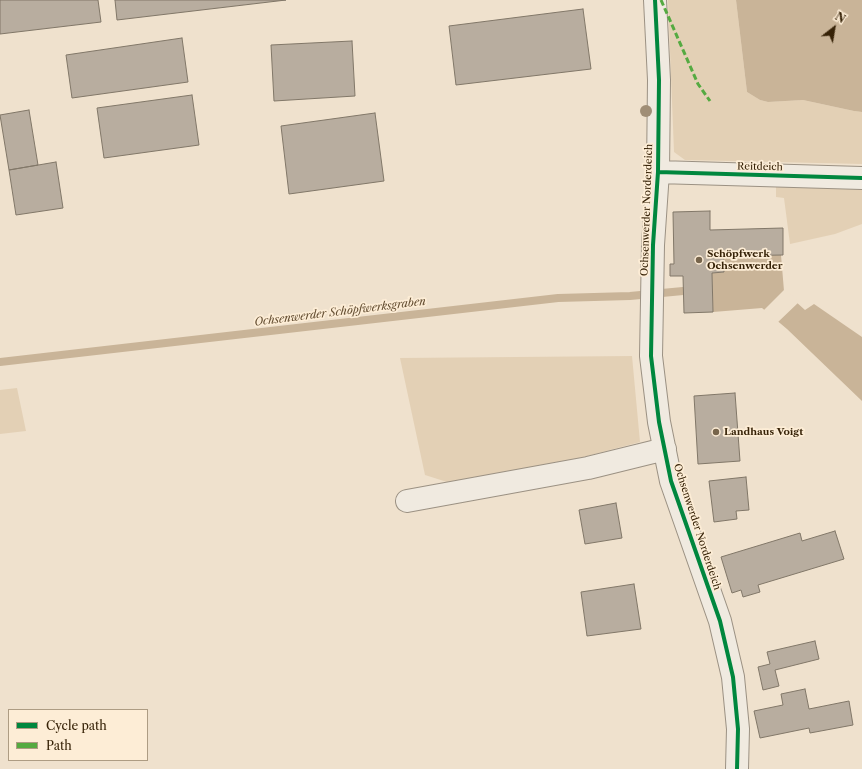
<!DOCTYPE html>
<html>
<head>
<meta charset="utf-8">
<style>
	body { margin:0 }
	#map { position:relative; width:862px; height:769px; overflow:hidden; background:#efe1cd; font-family:"Libre Caslon Text",serif }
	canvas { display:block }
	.legend { position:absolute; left:8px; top:709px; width:140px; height:52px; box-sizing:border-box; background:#fdedd6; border:1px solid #ad9c83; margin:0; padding:5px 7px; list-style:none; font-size:12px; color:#362207 }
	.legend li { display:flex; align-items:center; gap:8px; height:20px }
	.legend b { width:20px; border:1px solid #ad9c83 }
	.north { position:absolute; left:814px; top:8px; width:40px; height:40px; -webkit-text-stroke:3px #fdedd6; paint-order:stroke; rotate:31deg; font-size:11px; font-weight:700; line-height:16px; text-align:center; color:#362207 }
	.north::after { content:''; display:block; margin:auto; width:14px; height:18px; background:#362207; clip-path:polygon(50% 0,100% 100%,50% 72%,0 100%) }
</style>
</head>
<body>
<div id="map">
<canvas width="862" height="769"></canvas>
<ul class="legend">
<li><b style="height:5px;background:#00873e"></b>Cycle path</li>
<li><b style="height:5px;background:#55aa41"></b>Path</li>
</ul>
<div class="north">N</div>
</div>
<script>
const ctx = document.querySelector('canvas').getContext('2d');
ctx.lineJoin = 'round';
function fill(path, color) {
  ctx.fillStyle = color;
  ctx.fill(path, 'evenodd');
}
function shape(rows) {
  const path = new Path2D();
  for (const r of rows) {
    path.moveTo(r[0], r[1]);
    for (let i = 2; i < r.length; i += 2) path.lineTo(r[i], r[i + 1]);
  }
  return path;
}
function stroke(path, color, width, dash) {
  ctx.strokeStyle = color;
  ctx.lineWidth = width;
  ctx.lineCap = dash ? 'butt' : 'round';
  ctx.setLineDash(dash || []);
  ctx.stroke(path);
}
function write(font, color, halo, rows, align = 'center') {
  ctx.font = font + ' "Libre Caslon Text",serif';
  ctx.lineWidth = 3.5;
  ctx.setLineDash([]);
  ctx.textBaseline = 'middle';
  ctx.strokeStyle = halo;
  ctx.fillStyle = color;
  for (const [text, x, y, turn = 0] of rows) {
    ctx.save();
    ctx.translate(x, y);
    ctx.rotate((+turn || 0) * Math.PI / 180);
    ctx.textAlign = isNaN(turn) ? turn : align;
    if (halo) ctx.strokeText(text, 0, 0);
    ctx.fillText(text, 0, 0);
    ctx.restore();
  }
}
fill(shape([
	[668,0,736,0,747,92,760,100,768,102,803,100,854,111,862,112,862,164,685,160,674,152],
	[776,187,862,187,862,224,835,234,790,244,784,198,776,197],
	[632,356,640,442,466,488,425,475,400,358],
	[17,388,26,431,0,434,0,390]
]), '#e3d0b5');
fill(shape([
	[736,0,862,0,862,112,854,111,803,100,768,102,760,100,747,92],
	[781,255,784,291,805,310,814,304,862,337,862,401,787,329,762,308,713,312,712,273,724,272,723,256]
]), '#c9b498');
fill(shape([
	[786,288,786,290,799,302,777,323,763,311]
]), '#efe1cd');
stroke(shape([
	[0,362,558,298,630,296,683,291]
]), '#c9b498', 8);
const building = shape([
	[0,0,98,0,101,22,0,34,0,0],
	[115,0,286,0,117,20,115,0],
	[583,9,591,69,456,85,449,26,583,9],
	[182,38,188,82,72,98,66,55,182,38],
	[352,41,355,96,274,101,271,45,352,41],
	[192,95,199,145,104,158,97,108,192,95],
	[29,110,38,165,9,170,0,115,29,110],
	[375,113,384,181,289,194,281,126,375,113],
	[56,162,63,208,16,215,9,170,56,162],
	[710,211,710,230,783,228,783,255,723,256,724,272,712,273,713,312,684,313,683,276,670,276,670,264,674,264,673,212,710,211],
	[735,393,740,461,698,464,694,396,735,393],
	[746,477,749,510,736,511,737,519,714,522,709,481,746,477],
	[616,503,622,538,585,544,579,510,616,503],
	[835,531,844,559,758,585,760,592,743,597,741,590,732,593,721,557,800,533,802,541,835,531],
	[634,584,641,629,587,636,581,592,634,584],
	[815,641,819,659,775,670,779,686,763,690,758,667,770,664,767,652,815,641],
	[805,689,809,709,849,701,853,725,810,733,809,728,760,738,754,711,783,705,781,694,805,689]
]);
fill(building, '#b8ad9f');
stroke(building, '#817768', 1);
const minor = shape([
	[655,0,659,80,658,172,653,245,651,356,659,422,671,481,720,621,733,677,738,729,737,769],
	[658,172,862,178],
	[407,501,588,468,665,449]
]);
stroke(minor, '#9b9183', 24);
stroke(minor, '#f0eae0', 22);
stroke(shape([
	[661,0,698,84,710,101]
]), '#55aa41', 3, [6, 3]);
stroke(shape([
	[655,0,659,80,658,172,653,245,651,356,659,422,671,481,720,621,733,677,738,729,737,769],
	[658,172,862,178]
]), '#00873e', 4);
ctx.fillStyle = '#a08e76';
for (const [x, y] of [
	[646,111]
]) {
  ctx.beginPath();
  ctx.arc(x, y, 6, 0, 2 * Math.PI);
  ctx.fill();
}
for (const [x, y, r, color] of [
	[699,260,4,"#77654c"],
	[716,432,4,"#77654c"]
]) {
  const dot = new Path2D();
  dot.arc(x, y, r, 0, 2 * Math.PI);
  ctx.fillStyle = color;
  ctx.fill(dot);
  stroke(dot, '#fdedd6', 1.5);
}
write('10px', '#362207', '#fdedd6', [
	["Reitdeich",760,167,1],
	["Ochsenwerder Norderdeich",647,210,-88],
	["Ochsenwerder Norderdeich",697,527,72]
]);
write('bold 10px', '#362207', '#fdedd6', [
	["Schöpfwerk",707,254],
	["Ochsenwerder",707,266],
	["Landhaus Voigt",724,432]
], 'left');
write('italic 11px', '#644e32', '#fdedd6', [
	["Ochsenwerder Schöpfwerksgraben",340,312,-7]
]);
</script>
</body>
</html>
